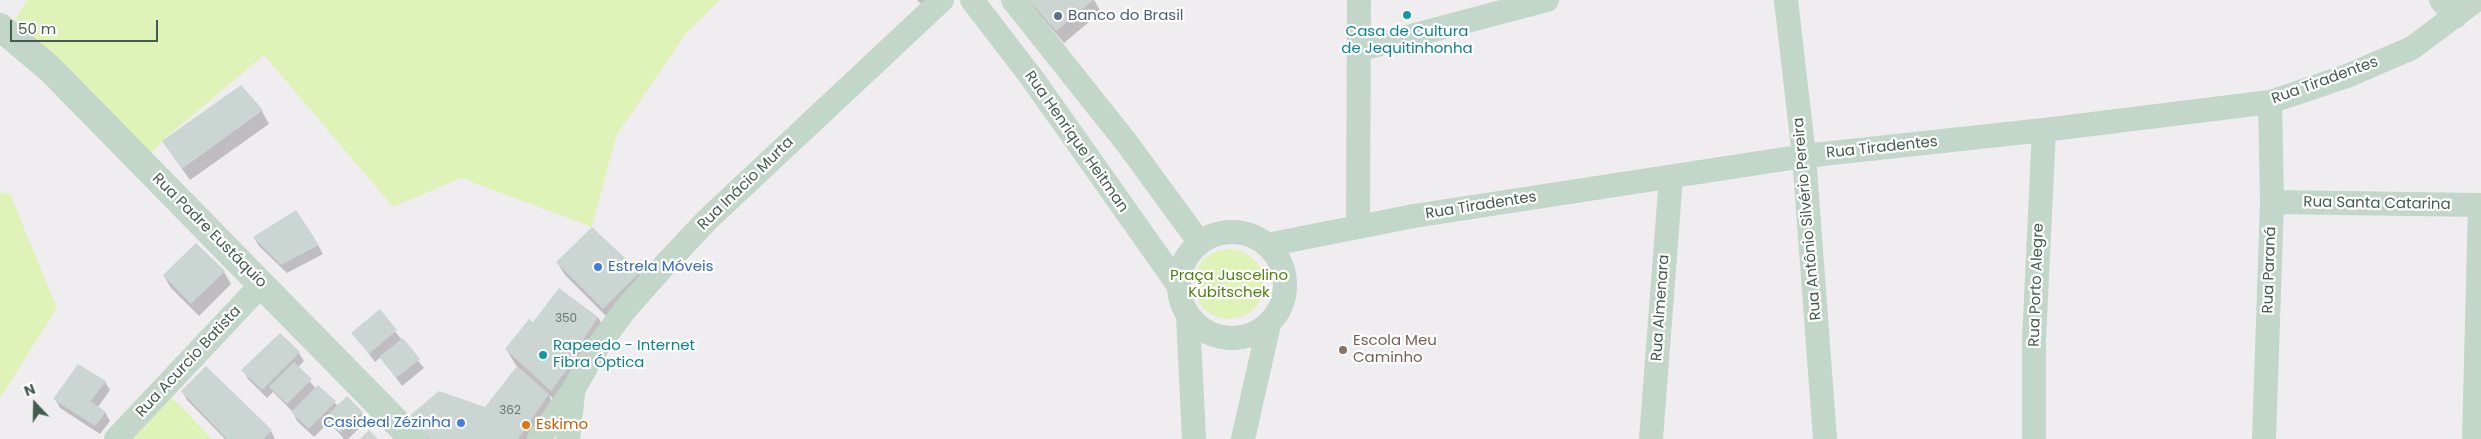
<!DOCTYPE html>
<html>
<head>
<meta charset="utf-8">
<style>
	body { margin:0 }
	#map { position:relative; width:2481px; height:439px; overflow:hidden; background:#f0edf0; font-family:Poppins,sans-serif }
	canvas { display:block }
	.north { position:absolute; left:10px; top:379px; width:50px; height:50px; -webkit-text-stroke:4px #fff; paint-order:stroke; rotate:339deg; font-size:14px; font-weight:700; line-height:20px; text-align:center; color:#445c4e }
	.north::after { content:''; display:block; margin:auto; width:18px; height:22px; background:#445c4e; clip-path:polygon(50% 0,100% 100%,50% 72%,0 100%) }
	.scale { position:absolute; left:10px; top:20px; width:148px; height:22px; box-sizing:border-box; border:2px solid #445c4e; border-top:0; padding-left:6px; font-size:15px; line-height:18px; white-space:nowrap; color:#445c4e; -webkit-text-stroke:4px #fff; paint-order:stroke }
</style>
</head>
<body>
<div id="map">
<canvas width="2481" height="439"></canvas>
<div class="north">N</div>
<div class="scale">50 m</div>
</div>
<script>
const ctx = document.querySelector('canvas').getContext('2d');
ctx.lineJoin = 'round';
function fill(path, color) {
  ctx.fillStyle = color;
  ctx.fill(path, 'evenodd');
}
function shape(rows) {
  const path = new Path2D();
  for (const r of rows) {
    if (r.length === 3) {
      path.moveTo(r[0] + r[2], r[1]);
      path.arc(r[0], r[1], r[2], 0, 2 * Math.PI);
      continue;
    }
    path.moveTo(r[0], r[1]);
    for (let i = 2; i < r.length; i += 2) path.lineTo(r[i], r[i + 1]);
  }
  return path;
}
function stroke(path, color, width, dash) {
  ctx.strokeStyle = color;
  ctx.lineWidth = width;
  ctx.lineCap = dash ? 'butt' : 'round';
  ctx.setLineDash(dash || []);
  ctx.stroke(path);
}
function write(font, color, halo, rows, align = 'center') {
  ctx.font = font + ' Poppins,sans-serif';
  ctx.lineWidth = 4.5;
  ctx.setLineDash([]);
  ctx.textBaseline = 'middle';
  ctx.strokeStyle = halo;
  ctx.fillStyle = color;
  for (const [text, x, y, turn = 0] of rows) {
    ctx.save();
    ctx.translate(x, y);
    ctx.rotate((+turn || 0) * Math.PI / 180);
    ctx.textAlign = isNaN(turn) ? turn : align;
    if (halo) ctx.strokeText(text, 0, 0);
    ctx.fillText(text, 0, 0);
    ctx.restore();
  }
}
fill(shape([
	[27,0,720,0,687,32,616,136,592,227,461,178,393,207,264,55,162,141,143,163,8,32],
	[0,192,10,194,57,308,0,398],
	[1229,284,35],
	[168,393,212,439,122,439]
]), '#dff2b7');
fill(shape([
	[917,0,928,0,922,5],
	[1027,0,1094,0,1101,12,1064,43],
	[241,86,262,111,269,124,190,180,163,142],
	[592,229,639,273,646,285,611,321,565,275,557,262],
	[254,238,318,245,323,254,287,273,259,246],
	[224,272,231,284,199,316,171,288,164,276],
	[379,311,424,368,402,386,381,357,375,362,353,333],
	[598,317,605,330,560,405,549,395,553,404,529,439,427,439,414,425,485,409,517,367,506,349,537,327],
	[299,353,304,361,298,367,316,389,318,387,338,406,362,413,367,421,348,439,344,439,329,422,314,437,297,421,293,412,273,392,267,398,248,379,243,370],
	[105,382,110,390,98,407,105,412,110,421,100,434,60,408,55,399],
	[182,391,271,431,275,439,225,439,187,400]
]), '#0003');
fill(shape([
	[1029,0,1093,0,1056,31],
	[241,85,263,110,182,169,162,141],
	[296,210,319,245,281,265,253,237],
	[592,227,640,272,603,309,556,262],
	[196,243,225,271,191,304,163,275],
	[559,288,598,317,574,354,577,356,551,391,505,349,529,319,533,322],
	[380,309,397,330,369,354,351,333],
	[280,333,300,352,262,390,241,370],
	[403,338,420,359,396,378,379,357],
	[294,362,312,379,287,404,269,387],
	[78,364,106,381,91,401,106,412,95,426,53,399],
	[206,366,272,430,263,439,227,439,181,391],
	[517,366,549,394,518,439,429,439,408,417,439,391,485,407],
	[318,385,336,401,309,429,291,412],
	[347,396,363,412,340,433,325,417],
	[369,430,378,439,360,439]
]), '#cbd5d2');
stroke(shape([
	[972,0,1032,78,1179,286],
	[1013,0,1126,142,1200,243],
	[1786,0,1804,156,1825,439],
	[2441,0,2455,17],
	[1358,50,1547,0],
	[2272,202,2481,205],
	[1358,227,1359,0],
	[1232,285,53],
	[1267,245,1414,216,1804,156,2044,130,2270,102,2347,76,2412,48,2476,0],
	[1188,316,1194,439],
	[116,439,262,284],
	[539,439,574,389,596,349,624,311,661,269,707,220,942,0],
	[568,439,573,394],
	[1243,439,1269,324],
	[1651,439,1671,177],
	[2034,439,2034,340,2044,130],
	[2264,439,2272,202,2270,102],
	[2474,439,2480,205]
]), '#c2d6ca', 24);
stroke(shape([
	[0,27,50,69,413,439]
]), '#c2d6ca', 28);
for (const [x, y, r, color] of [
	[1407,15,5,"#0f9aa8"],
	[1058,16,5,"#5c6f8a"],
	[598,267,5,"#3f7fe0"],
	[1343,350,5,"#8d6e63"],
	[543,355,5,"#0f9aa8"],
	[461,423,5,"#3f7fe0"],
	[526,425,5,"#e8710a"]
]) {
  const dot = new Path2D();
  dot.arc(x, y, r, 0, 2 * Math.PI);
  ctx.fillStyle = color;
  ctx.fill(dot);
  stroke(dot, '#fff', 2);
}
write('12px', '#667a6f', null, [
	["350",566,319],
	["362",510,411]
]);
write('15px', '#4e5e75', '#fff', [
	["Banco do Brasil",1068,16]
], 'left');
write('15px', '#0d838f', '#fff', [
	["Casa de Cultura",1407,32],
	["de Jequitinhonha",1407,49],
	["Rapeedo - Internet",553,346,"left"],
	["Fibra Óptica",553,363,"left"]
]);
write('15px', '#445c4e', '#fff', [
	["Rua Tiradentes",2325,81,-20],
	["Rua Henrique Heitman",1076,142,55],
	["Rua Tiradentes",1882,148,-6],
	["Rua Inácio Murta",746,184,-44],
	["Rua Santa Catarina",2377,204,1],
	["Rua Tiradentes",1481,206,-9],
	["Rua Antônio Silvério Pereira",1808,219,-95],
	["Rua Padre Eustáquio",209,231,45],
	["Rua Paraná",2270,270,-88],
	["Rua Porto Alegre",2037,285,-88],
	["Rua Almenara",1661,308,-86],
	["Rua Acurcio Batista",189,362,-47]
]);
write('15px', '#366cbe', '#fff', [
	["Estrela Móveis",608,267],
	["Casideal Zézinha",451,423,"right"]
], 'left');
write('15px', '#508210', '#fff', [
	["Praça Juscelino",1229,276],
	["Kubitschek",1229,293]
]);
write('15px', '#785e54', '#fff', [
	["Escola Meu",1353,341],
	["Caminho",1353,358]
], 'left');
write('15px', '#c56008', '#fff', [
	["Eskimo",536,425]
], 'left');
</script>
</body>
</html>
